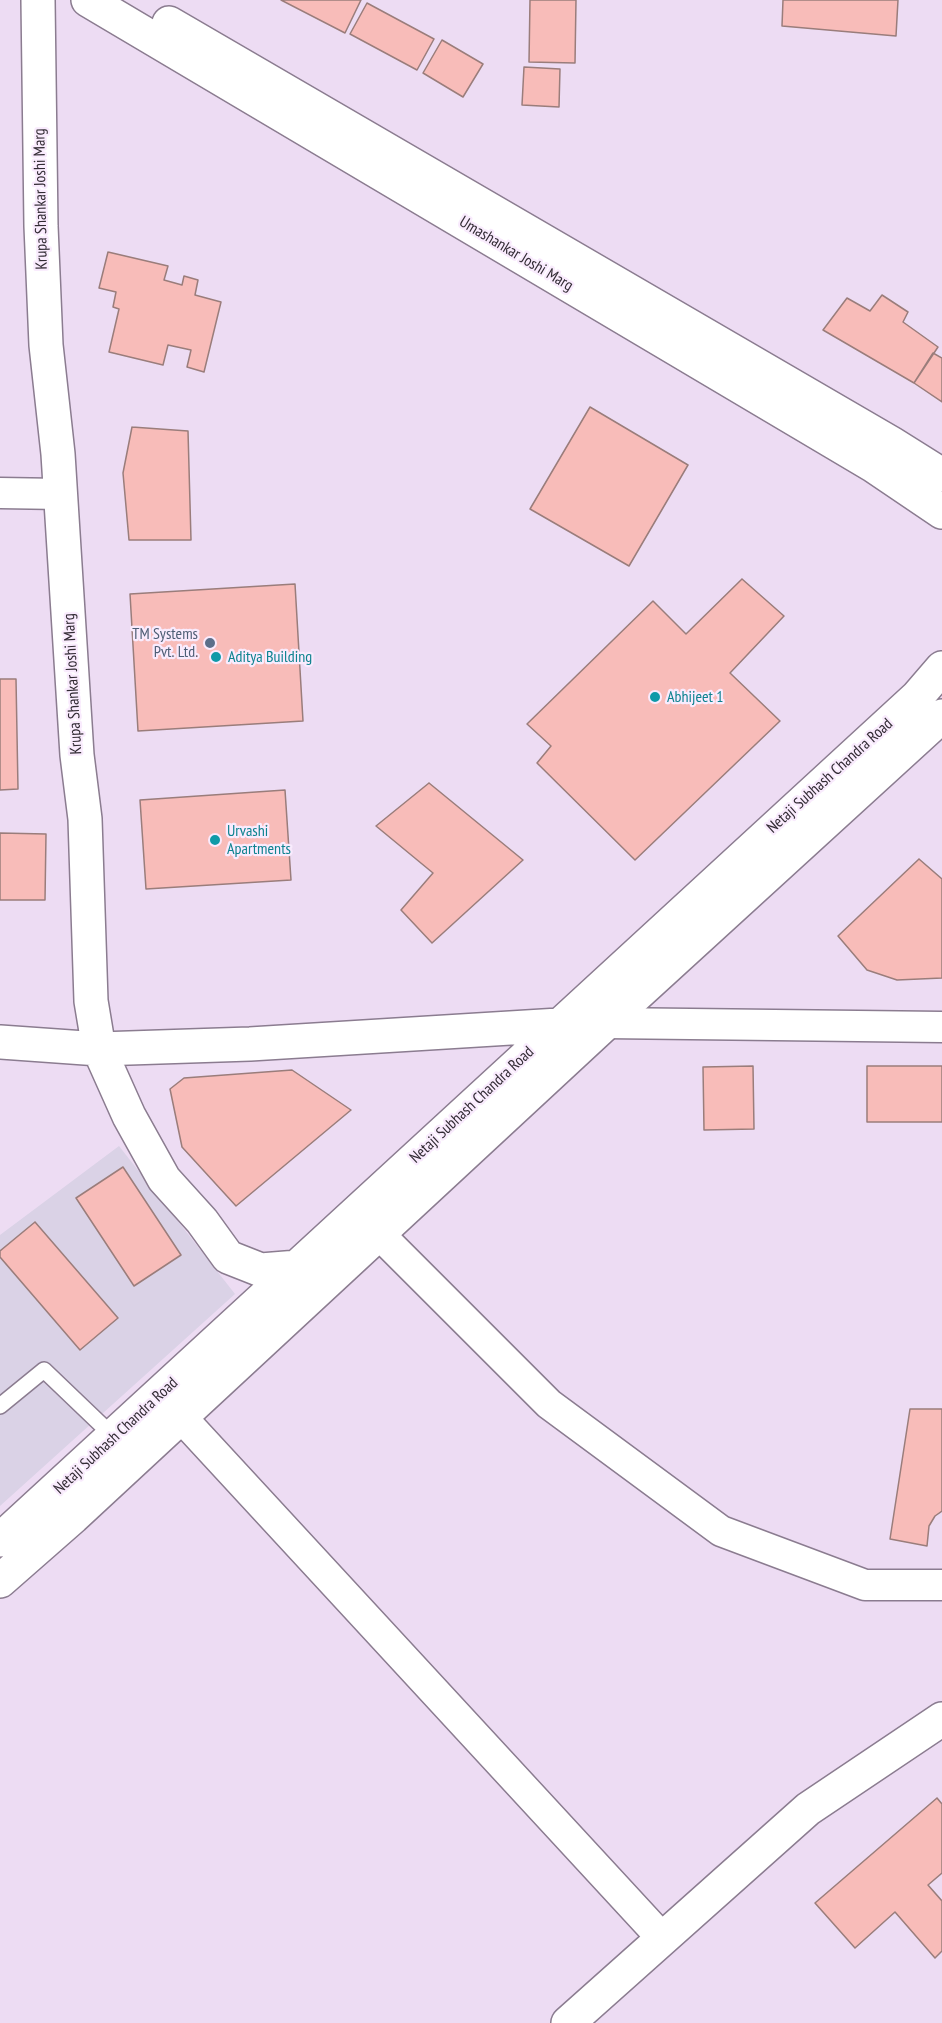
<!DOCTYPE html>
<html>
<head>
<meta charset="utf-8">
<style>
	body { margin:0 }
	canvas { display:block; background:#eddcf3 }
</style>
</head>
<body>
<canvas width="942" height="2023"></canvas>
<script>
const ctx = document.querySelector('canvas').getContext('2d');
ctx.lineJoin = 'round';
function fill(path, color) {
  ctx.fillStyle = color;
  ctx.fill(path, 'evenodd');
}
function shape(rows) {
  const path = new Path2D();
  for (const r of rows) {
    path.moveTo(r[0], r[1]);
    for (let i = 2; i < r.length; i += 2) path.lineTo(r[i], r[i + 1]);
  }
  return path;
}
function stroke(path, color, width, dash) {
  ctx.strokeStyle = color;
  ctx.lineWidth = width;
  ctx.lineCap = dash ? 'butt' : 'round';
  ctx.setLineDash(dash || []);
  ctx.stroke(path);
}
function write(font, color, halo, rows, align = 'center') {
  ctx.font = font + ' "PT Sans Narrow",sans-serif';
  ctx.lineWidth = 4.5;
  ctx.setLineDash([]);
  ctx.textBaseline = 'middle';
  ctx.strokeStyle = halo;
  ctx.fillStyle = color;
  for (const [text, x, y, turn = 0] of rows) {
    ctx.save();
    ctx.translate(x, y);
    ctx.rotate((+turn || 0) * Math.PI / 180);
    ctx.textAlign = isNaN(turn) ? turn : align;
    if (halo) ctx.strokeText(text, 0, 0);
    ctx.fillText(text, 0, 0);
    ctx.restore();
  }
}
fill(shape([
	[119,1146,235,1294,0,1506,0,1235]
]), '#dad2e6');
const building = shape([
	[281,0,361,0,345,33,281,0],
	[530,0,576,0,575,63,529,62,530,0],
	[783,0,898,0,896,36,782,26,783,0],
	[367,3,434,39,417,70,350,34,367,3],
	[442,40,483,64,463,97,423,73,442,40],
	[524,67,560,69,559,107,522,105,524,67],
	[108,252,168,266,164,280,182,285,184,276,198,280,195,295,221,302,204,372,187,367,191,350,168,345,163,365,109,352,119,309,113,307,116,292,99,288,108,252],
	[882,295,908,312,903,322,938,347,914,383,823,330,847,298,870,311,882,295],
	[933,353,942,358,942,402,914,383,933,353],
	[590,407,688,465,629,566,530,509,590,407],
	[132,427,188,431,191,540,129,540,123,473,132,427],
	[742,579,784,616,730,673,780,721,635,860,537,763,551,746,527,724,653,601,686,634,742,579],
	[295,584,303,721,138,731,130,594,295,584],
	[0,679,16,679,18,789,0,790,0,679],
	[429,783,523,860,432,943,401,910,433,873,376,826,429,783],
	[285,790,291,880,146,889,140,800,285,790],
	[0,833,46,834,45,900,0,900,0,833],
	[919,859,942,879,942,978,897,980,867,970,838,936,919,859],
	[753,1066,754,1129,704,1130,703,1067,753,1066],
	[867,1066,942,1066,942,1122,867,1122,867,1066],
	[292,1070,351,1110,236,1206,182,1147,170,1089,184,1078,292,1070],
	[123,1167,181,1255,134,1286,76,1198,123,1167],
	[35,1222,118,1318,80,1350,0,1257,0,1251,35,1222],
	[910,1409,942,1409,942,1511,935,1516,929,1526,927,1546,890,1539,910,1409],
	[937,1798,942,1804,942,1873,928,1885,942,1901,942,1951,935,1958,895,1912,855,1948,815,1903,937,1798]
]);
fill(building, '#f8bcb9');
stroke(building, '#9a7d7b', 1.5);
const lane = shape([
	[0,1406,44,1370,114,1437]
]);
const street = shape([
	[0,493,61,494],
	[606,1023,942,1027],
	[379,1234,549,1404,721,1531,865,1585,942,1585],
	[181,1417,662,1938]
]);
const secondary = shape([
	[38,0,41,226,46,345,58,454,77,755,85,819,91,1001,99,1049,129,1116,164,1179,202,1221,228,1257,261,1270,298,1267],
	[88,0,874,466,942,512],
	[169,23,891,443,942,475],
	[0,1042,99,1049,250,1044,559,1025],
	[0,1540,917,697,942,668],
	[0,1581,73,1517,632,999,942,716],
	[568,2023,808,1809,942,1719]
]);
stroke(lane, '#8b7c90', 18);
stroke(street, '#8b7c90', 33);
stroke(secondary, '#8b7c90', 36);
stroke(lane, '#fff', 15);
stroke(street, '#fff', 30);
stroke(secondary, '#fff', 33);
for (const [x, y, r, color] of [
	[210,643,6,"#5c6f8a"],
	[216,657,6,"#0f9aa8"],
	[655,697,6,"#0f9aa8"],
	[215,840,6,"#0f9aa8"]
]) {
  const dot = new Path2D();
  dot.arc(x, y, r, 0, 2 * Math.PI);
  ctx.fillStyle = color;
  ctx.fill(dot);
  stroke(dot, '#f9ebfd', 2);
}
write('16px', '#322b34', '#f9ebfd', [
	["Krupa Shankar Joshi Marg",41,199,-91],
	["Umashankar Joshi Marg",516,254,31],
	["Krupa Shankar Joshi Marg",73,684,-93],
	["Netaji Subhash Chandra Road",830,776,-42],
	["Netaji Subhash Chandra Road",472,1105,-43],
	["Netaji Subhash Chandra Road",116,1436,-43]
]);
write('16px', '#4e5e75', '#f9ebfd', [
	["TM Systems",198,634],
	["Pvt. Ltd.",198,652]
], 'right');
write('16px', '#0d838f', '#f9ebfd', [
	["Aditya Building",228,657],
	["Abhijeet 1",667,697],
	["Urvashi",227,831],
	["Apartments",227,849]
], 'left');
</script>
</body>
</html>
